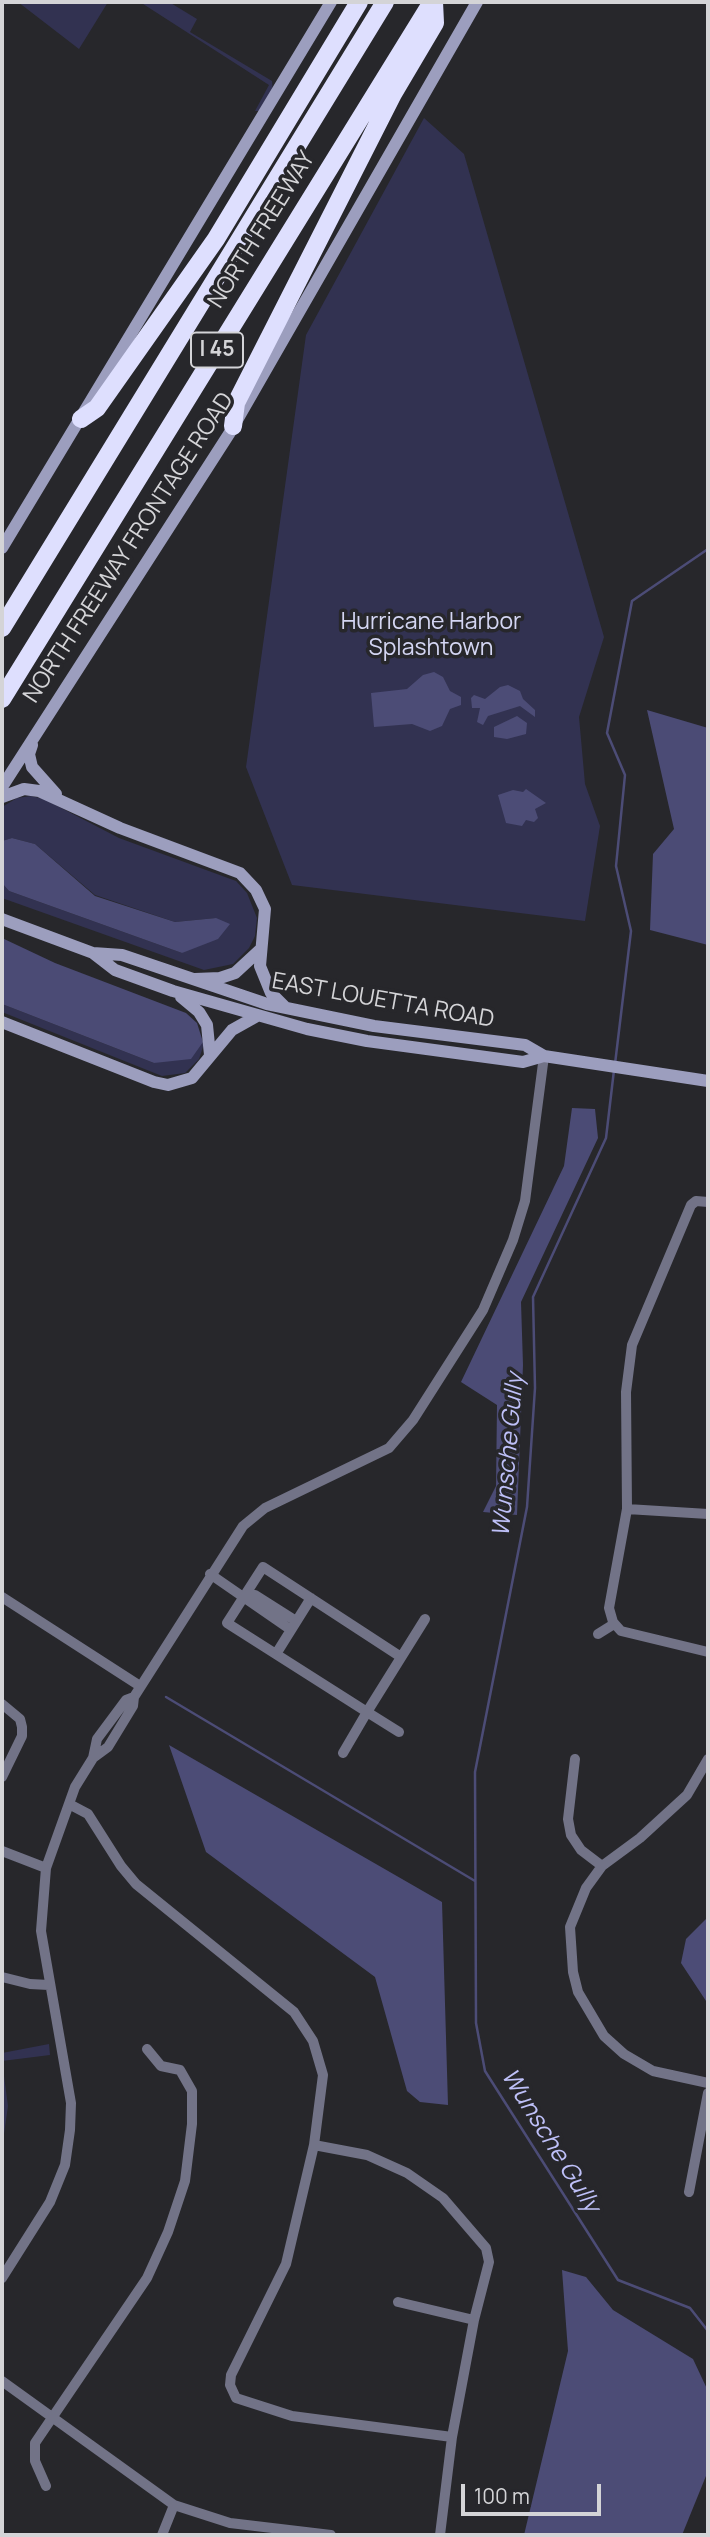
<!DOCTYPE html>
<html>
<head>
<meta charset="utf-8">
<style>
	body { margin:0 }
	#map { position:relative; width:710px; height:2537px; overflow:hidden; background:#27272b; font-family:Manrope,sans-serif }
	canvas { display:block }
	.frame { position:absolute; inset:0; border:4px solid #d4d4d7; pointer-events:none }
	.scale { position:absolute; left:461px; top:2484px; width:140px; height:32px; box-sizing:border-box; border:4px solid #d4d4d7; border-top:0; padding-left:9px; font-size:21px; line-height:24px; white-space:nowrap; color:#d4d4d7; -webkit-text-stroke:5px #27272b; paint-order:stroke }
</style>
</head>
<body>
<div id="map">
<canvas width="710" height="2537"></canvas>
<div class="frame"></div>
<div class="scale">100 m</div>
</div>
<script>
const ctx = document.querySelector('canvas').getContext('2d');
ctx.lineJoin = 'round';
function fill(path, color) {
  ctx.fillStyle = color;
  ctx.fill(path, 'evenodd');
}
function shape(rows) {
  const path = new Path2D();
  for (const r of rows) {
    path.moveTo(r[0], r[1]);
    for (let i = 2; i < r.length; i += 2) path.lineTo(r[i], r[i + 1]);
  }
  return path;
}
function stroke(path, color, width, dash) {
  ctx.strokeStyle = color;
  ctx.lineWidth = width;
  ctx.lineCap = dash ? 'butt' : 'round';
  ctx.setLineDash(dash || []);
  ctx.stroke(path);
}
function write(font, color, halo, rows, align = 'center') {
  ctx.font = font + ' Manrope,sans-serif';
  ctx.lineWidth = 7;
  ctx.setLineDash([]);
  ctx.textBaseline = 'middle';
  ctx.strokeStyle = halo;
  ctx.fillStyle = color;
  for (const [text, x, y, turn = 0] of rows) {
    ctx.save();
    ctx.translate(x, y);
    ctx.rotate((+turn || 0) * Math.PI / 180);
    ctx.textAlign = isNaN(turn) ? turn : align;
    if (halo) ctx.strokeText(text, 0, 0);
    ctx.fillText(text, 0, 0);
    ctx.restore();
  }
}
fill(shape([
	[18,2,108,2,79,49],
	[140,2,169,2,197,19,190,32,272,81,273,93,259,111,255,111,269,85],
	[424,118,464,154,604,637,579,717,585,784,600,826,585,921,292,885,246,767,306,335],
	[31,796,44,799,119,838,236,881,247,893,257,918,255,936,249,948,233,964,204,970,2,898,2,883,9,891,182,953,216,918,175,922,95,895,35,844,12,838,2,841,2,807,17,798],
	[2,1004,154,1063,203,1042,203,1047,199,1059,185,1073,162,1076,2,1012],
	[49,2044,50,2055,2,2061,8,2106,2,2148,2,2053]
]), '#323251');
fill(shape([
	[647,710,708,728,708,945,650,930,653,854,674,829],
	[12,838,35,844,95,896,175,922,216,918,230,924,218,939,182,953,9,891,2,883,2,841],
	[2,938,55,963,186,1013,197,1023,203,1042,191,1059,154,1063,2,1004],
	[572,1108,595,1109,598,1138,521,1302,523,1365,517,1515,483,1512,496,1486,497,1405,461,1382,564,1166]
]), '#4b4b75');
fill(shape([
	[434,672,443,677,450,691,461,697,461,705,450,709,442,726,430,731,412,724,374,727,371,693,407,689,423,675],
	[508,685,520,691,523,699,535,710,535,717,520,706,488,716,483,725,477,722,480,708,472,708,471,698,474,695,485,699,500,687],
	[517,716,527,723,526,734,507,739,494,737,494,727],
	[526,789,546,803,535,809,538,818,534,822,526,820,522,826,506,823,498,795,513,790,523,792],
	[169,1745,442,1902,448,2105,420,2102,407,2091,375,1977,206,1852],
	[708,1917,708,2004,681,1963,686,1939],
	[562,2270,586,2277,613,2310,693,2359,708,2391,708,2471,682,2535,524,2535,568,2351]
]), '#4c4c76');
stroke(shape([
	[615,1064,631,931,616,866,625,775,607,733,632,601,708,549],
	[614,1070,606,1138,533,1297,535,1388,527,1507,475,1772,476,2023,485,2071,618,2280,690,2308,708,2331],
	[166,1697,475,1881]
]), '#4c4c76', 2.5);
stroke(shape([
	[708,1202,696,1201,691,1205,632,1345,626,1392,627,1509,609,1608,613,1622,621,1631,708,1652],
	[627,1509,708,1514],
	[210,1574,291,1630],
	[244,1596,255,1595,296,1621],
	[2,1597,140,1686],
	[598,1634,614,1624],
	[276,1654,311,1598],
	[401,1657,263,1567,227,1623,367,1712,425,1619],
	[2,1704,20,1719,22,1727,22,1736,2,1777],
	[343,1753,367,1712,399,1732],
	[93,1758,108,1747,133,1706,134,1697,243,1526,265,1508,389,1448,413,1420,483,1310,513,1240,525,1201,544,1056],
	[575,1759,568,1819,571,1835,581,1850,602,1866],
	[708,1759,687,1795,640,1838,602,1866,586,1888,570,1927,573,1972,578,1992,604,2036,624,2054,653,2071,708,2083],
	[69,1804,88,1814,121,1866,136,1884,294,2012,313,2041,323,2075,314,2145,286,2264,231,2375,230,2385,236,2398,292,2416,452,2437],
	[2,1851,46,1868],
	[2,1977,30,1984,49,1985],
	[314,2145,367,2155,407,2173,443,2198,486,2248,489,2262,474,2320,452,2437,440,2535],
	[689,2192,708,2093],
	[2,2278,50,2202,65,2165,70,2130,71,2103,41,1931,46,1868,75,1787,93,1758,97,1739,126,1700,134,1697],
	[398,2302,474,2320],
	[2,2381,174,2505,230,2523,331,2535],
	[46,2486,35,2461,35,2443,147,2278,168,2232,185,2181,192,2124,192,2091,180,2070,161,2066,147,2049],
	[162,2535,174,2505]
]), '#727387', 10);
stroke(shape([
	[2,548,331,2],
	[32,745,29,754,32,767,56,794],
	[2,787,229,434,477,2],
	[2,797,24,789,39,791,120,828,240,873,256,890,265,909,260,966,271,993,286,1008],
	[2,919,93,953,122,955,267,1004,374,1026,525,1045,544,1056,708,1081],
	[93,953,115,970,173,991,307,1029,367,1041,523,1062,544,1056],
	[195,979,220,978,235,973,261,949],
	[181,997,199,1012,207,1025,210,1055],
	[2,1022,154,1082,168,1085,192,1078,232,1030,257,1016]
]), '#9c9ebe', 12);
stroke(shape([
	[81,419,97,408,216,239,359,2],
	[233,426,236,403,393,94,435,23,434,2],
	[2,628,385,2],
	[2,699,432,2]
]), '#dedffe', 18);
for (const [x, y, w] of [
	[217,350,52]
]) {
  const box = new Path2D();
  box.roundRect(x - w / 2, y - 17.5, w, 35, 5);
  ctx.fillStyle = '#27272b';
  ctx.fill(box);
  stroke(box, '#d4d4d7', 2);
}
write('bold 21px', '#d4d4d7', null, [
	["I 45",217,350]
]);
write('23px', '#d4d4d7', '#27272b', [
	["NORTH FREEWAY",262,230,-58],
	["NORTH FREEWAY FRONTAGE ROAD",129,548,-57],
	["EAST LOUETTA ROAD",383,1001,10]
]);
write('23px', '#d4d6f3', '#27272b', [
	["Hurricane Harbor",431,623],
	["Splashtown",431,649]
]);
write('italic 24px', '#bec0f8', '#27272b', [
	["Wunsche Gully",509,1455,-85],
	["Wunsche Gully",550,2141,58]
]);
</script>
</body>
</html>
